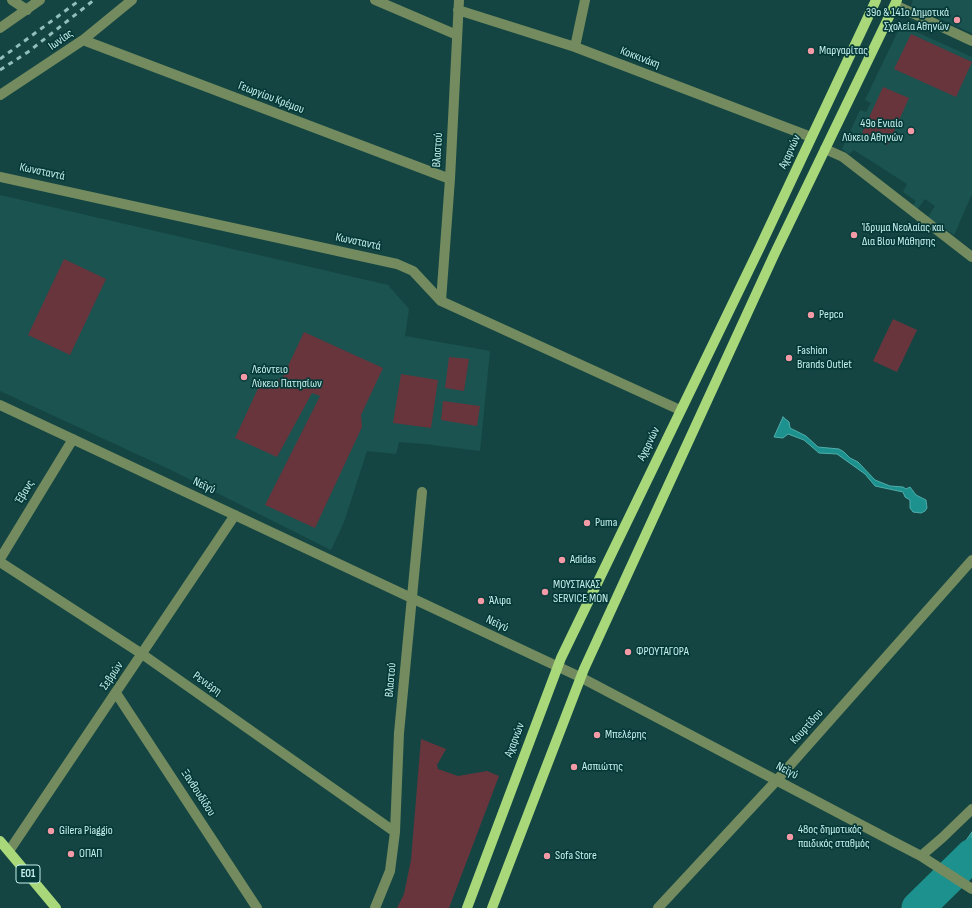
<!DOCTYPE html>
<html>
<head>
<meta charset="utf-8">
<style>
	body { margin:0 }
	canvas { display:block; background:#144542 }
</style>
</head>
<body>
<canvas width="972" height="908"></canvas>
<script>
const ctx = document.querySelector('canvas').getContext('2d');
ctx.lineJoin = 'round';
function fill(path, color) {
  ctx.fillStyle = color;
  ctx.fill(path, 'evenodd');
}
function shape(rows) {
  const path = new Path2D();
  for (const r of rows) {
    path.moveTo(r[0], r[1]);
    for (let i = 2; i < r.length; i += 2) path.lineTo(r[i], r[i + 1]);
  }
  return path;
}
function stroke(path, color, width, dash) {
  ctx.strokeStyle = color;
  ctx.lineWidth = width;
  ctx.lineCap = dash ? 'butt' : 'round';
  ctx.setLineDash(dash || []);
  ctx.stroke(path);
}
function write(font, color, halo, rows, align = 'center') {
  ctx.font = font + ' "Sofia Sans Condensed",sans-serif';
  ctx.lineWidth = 3.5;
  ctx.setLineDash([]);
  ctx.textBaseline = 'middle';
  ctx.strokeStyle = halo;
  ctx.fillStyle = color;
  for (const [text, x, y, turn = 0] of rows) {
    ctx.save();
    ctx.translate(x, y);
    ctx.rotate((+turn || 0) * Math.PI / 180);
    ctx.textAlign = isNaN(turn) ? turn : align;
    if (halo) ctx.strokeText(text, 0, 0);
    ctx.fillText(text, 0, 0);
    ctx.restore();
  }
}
fill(shape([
	[913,0,972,0,972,33,911,6],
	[901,25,972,57,972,194,954,235,928,217,935,206,925,199,917,210,912,207,916,201,903,192,907,184,854,150,849,154,842,149,860,110,866,112,871,103,865,100],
	[0,195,388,285,409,309,405,336,490,351,480,451,425,444,399,442,396,454,367,451,344,522,331,550,169,469,0,391]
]), '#1a5350');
fill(shape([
	[911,34,972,62,956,97,894,69],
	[883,87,909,98,888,145,862,133],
	[64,259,106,279,70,355,28,335],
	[893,319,917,330,897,372,873,361],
	[304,332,383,368,361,415,362,427,315,528,265,505,320,396,312,393,277,457,235,438,261,382,282,379],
	[449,357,469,359,464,391,445,388],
	[401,374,438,380,431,428,393,423],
	[443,401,480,406,477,426,441,420],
	[421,739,446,749,437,765,438,769,458,776,487,771,499,776,449,908,397,908,404,894,411,860]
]), '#68353d');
const water = shape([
	[783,417,789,422,790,428,806,436,818,447,839,449,844,452,850,458,858,462,875,480,890,486,903,487,906,489,910,487,916,495,926,500,927,508,925,511,921,513,913,512,910,508,910,500,905,497,903,492,875,486,865,474,837,454,819,453,804,440,788,434,783,438,774,437,783,417],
	[972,832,972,860,960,849,972,832],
	[919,893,935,908,903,908,919,893]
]);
fill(water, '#1d918d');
stroke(water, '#4fadaa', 1);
stroke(shape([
	[918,908,972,855]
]), '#1d918d', 33);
stroke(shape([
	[12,0,27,10],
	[375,0,457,35],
	[895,5,972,41],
	[458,10,575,47,811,137],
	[0,28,40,0],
	[83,40,450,179],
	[575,47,585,0],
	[0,95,83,40,132,0],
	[825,149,843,157,972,257],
	[0,177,397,264,413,271,441,301,680,410],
	[441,301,450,179,459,0],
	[0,405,580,677,890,840,921,856,972,889],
	[0,559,73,439],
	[0,562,142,654,395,832],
	[116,693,257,908],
	[9,851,235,515],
	[921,856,942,838,972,809],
	[375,908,390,871,395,832,399,733,422,492],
	[658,908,777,780,972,560]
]), '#738b5e', 10);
stroke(shape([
	[0,841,56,908],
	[467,908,561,658,760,247,876,0],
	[492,908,584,669,774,255,897,0]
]), '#a8d879', 10);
stroke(shape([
	[0,59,80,0],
	[0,70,28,52,94,0]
]), '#92bebb', 3, [5, 5]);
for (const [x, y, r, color] of [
	[957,20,4,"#f49aa6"],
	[811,51,4,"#f49aa6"],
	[911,131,4,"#f49aa6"],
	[854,235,4,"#f49aa6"],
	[811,315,4,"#f49aa6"],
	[789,358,4,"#f49aa6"],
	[244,377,4,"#f49aa6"],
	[587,523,4,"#f49aa6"],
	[562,560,4,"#f49aa6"],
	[545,592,4,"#f49aa6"],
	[481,601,4,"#f49aa6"],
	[628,652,4,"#f49aa6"],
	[597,735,4,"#f49aa6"],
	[574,767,4,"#f49aa6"],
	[51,831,4,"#f49aa6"],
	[790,837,4,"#f49aa6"],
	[71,854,4,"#f49aa6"],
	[547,856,4,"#f49aa6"]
]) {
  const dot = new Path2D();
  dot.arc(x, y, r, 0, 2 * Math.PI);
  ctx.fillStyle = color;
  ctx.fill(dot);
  stroke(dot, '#063a38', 1.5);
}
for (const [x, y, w] of [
	[28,874,24]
]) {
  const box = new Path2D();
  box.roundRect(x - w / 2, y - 9, w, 18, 3);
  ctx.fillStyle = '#063a38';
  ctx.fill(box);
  stroke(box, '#c5efec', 1);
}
write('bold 11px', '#c5efec', null, [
	["ΕΟ1",28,874]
]);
write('12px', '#c5efec', '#063a38', [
	["39ο & 141ο Δημοτικά",949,13,"right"],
	["Σχολεία Αθηνών",949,27,"right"],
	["Μαργαρίτας",819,51],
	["49ο Ενιαίο",903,124,"right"],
	["Λύκειο Αθηνών",903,138,"right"],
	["Ίδρυμα Νεολαίας και",862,228],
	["Δια Βίου Μάθησης",862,242],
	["Pepco",819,315],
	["Fashion",797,351],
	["Brands Outlet",797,365],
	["Λεόντειο",252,370],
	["Λύκειο Πατησίων",252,384],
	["Puma",595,523],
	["Adidas",570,560],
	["ΜΟΥΣΤΑΚΑΣ",553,585],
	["SERVICE ΜΟΝ",553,599],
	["Άλφα",489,601],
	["ΦΡΟΥΤΑΓΟΡΑ",636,652],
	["Μπελέρης",605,735],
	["Ασπιώτης",582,767],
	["48ος δημοτικός",798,830],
	["παιδικός σταθμός",798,844],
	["Gilera Piaggio",59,831],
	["ΟΠΑΠ",79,854],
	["Sofa Store",555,856]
], 'left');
write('12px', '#c5efec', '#063a38', [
	["Ιωνίας",61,40,-35],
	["Κοκκινάκη",640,58,21],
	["Γεωργίου Κρέμου",271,98,21],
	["Βλαστού",438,150,-87],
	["Αχαρνών",790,152,-65],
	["Κωνσταντά",42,172,12],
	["Κωνσταντά",358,242,12],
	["Αχαρνών",649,444,-64],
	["Νεϊγύ",204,486,25],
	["Έβανς",25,492,-59],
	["Νεϊγύ",497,624,25],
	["Σεβρών",112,676,-56],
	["Βλαστού",391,680,-85],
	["Ρενιέρη",207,684,35],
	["Κουρτίδου",807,727,-48],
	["Αχαρνών",515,740,-69],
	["Νεϊγύ",787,771,28],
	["Ξανθουδίδου",198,793,57]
]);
</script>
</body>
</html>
